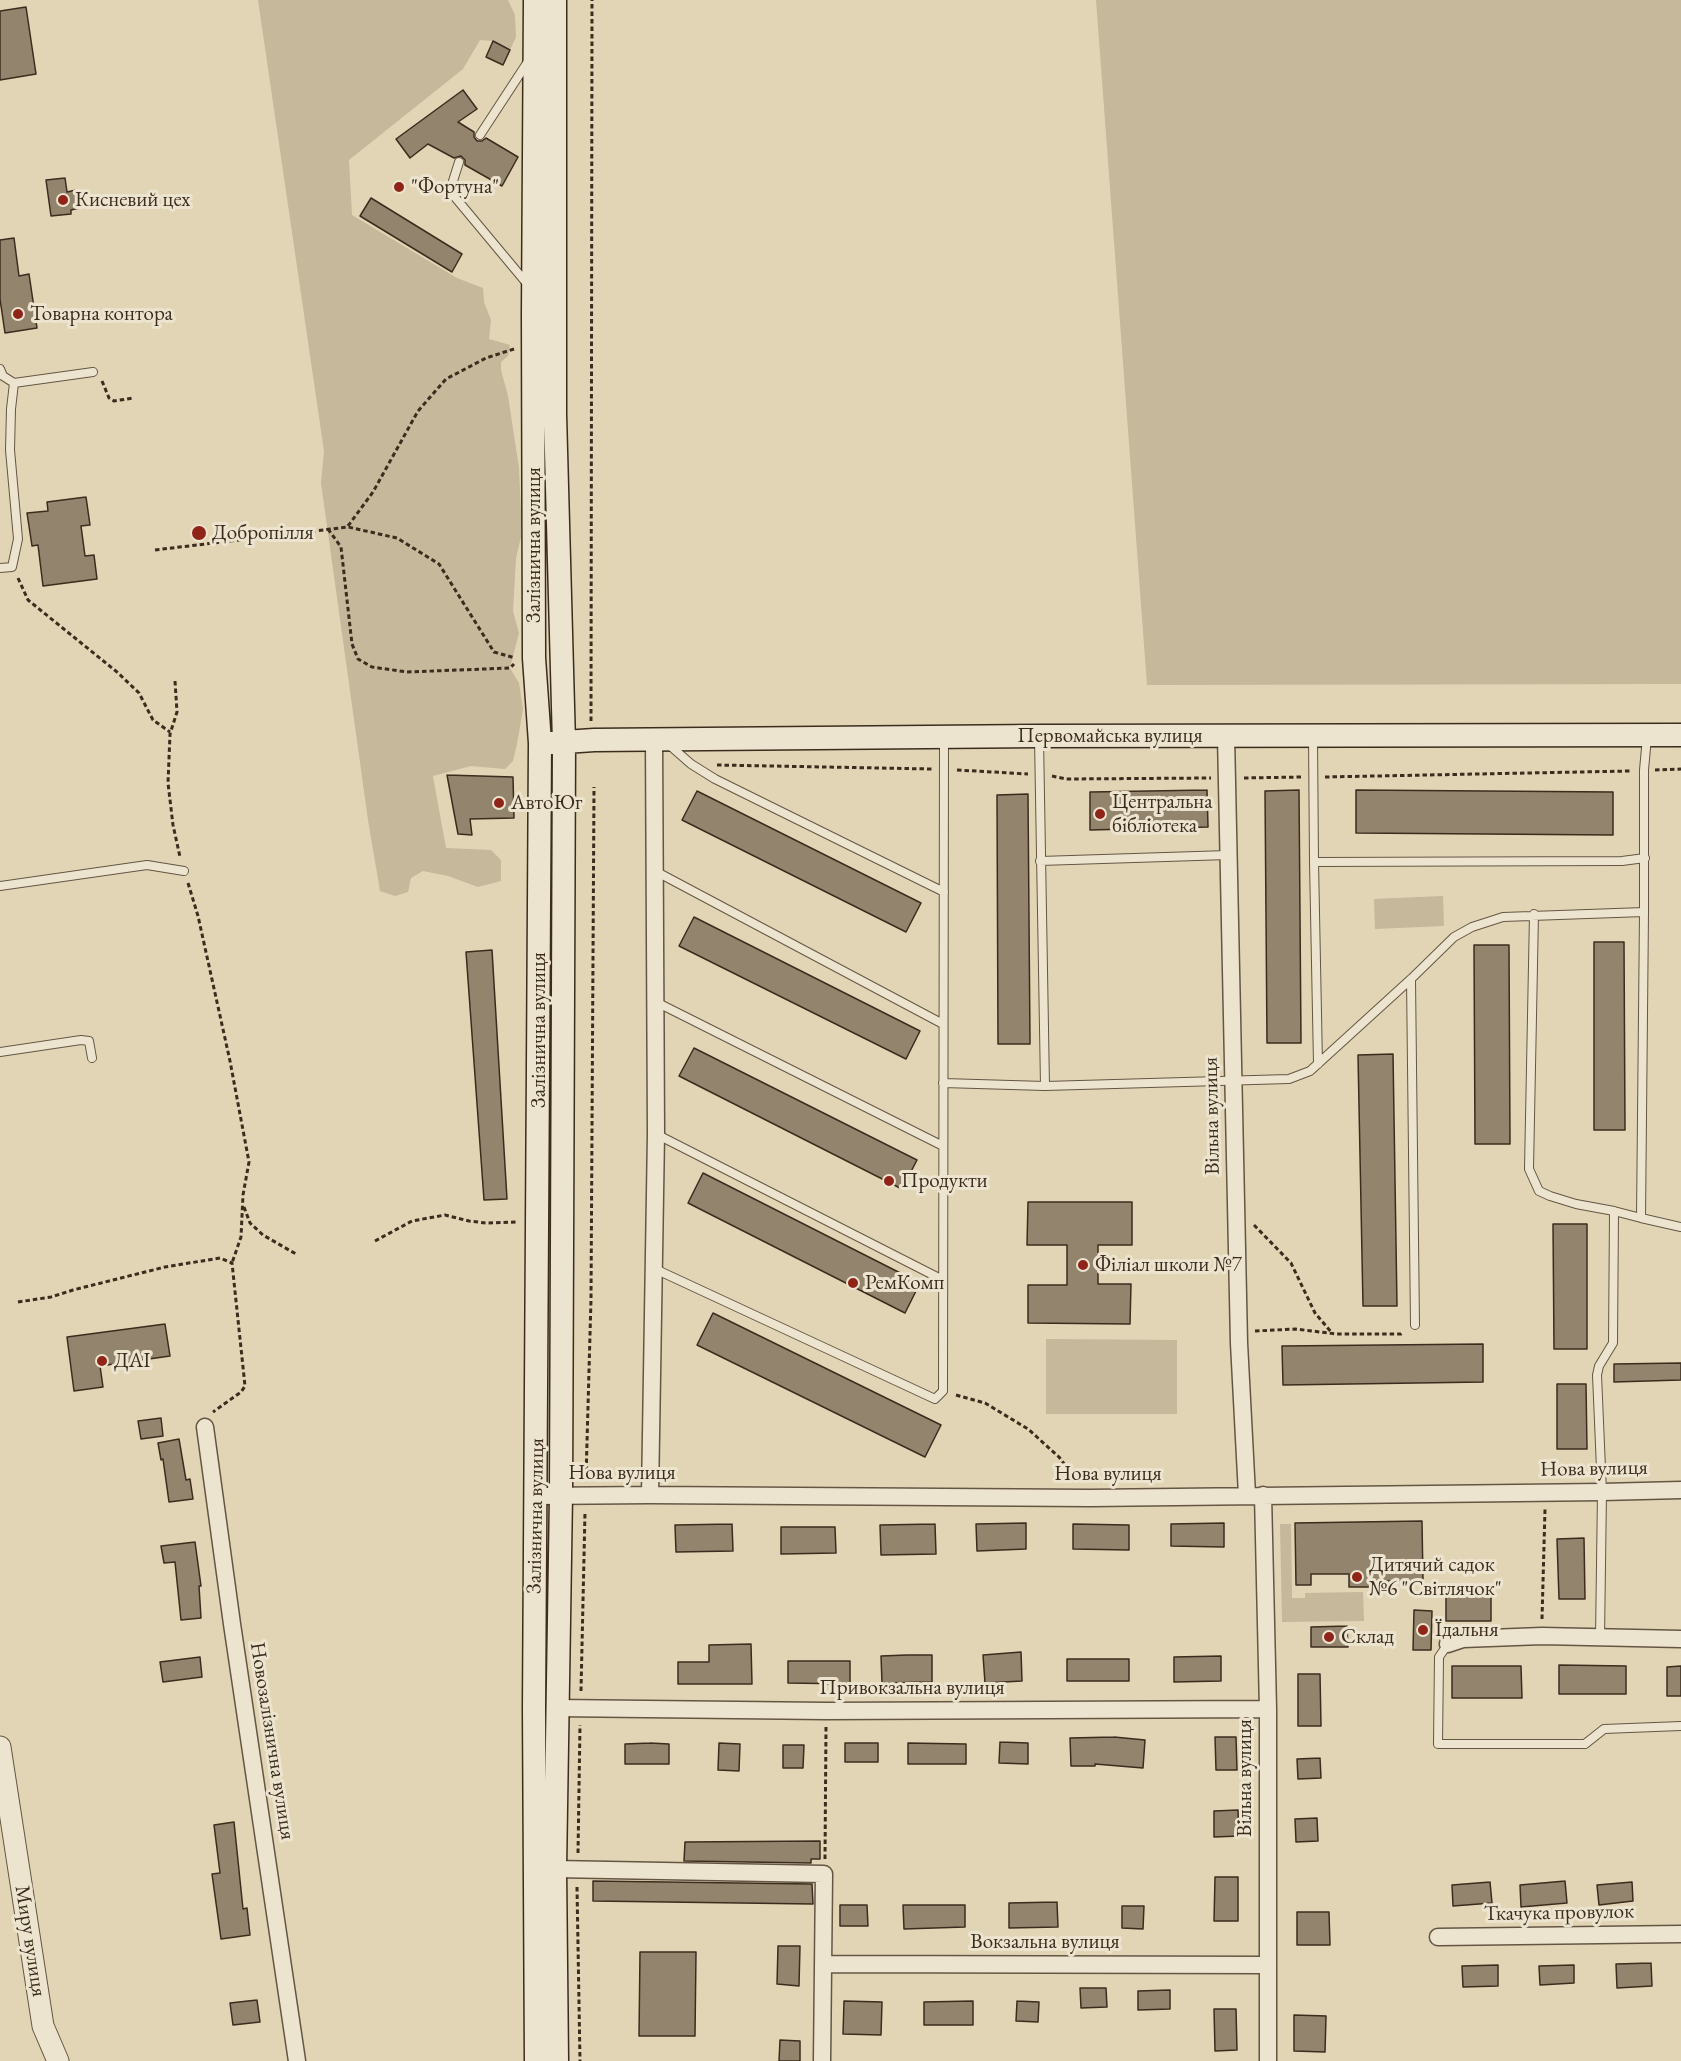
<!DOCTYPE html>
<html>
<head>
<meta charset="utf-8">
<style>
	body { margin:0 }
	canvas { display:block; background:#e1d5b5 }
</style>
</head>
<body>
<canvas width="1681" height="2061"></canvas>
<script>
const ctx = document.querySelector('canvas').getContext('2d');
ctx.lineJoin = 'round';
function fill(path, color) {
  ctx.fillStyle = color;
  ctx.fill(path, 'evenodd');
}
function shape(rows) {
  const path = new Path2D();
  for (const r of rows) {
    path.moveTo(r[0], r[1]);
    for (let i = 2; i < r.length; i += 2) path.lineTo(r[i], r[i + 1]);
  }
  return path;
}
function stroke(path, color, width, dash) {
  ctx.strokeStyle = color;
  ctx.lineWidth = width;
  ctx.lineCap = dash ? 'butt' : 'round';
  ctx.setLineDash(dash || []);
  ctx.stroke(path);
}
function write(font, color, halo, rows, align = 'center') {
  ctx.font = font + ' "EB Garamond",serif';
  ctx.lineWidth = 6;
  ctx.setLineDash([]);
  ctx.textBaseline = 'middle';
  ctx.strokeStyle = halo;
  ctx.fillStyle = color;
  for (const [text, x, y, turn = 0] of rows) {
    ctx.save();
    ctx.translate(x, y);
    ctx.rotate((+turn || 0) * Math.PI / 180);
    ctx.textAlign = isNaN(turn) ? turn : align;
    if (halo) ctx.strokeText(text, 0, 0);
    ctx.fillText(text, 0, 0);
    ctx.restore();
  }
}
fill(shape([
	[258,0,508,0,515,15,516,37,510,50,493,41,480,40,463,69,349,160,352,215,457,278,483,288,484,302,491,320,489,339,510,345,508,356,501,362,501,370,508,396,519,468,521,512,521,537,516,558,513,611,519,633,510,668,519,683,523,709,517,744,513,761,505,769,471,766,433,776,446,848,491,850,501,860,501,881,478,887,448,876,423,871,411,878,408,892,395,896,380,891,368,820,321,483,324,451],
	[1096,0,1681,0,1681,684,1147,685],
	[1443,896,1444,926,1375,929,1374,899],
	[1046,1339,1177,1340,1177,1414,1046,1414],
	[1280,1524,1291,1524,1292,1598,1305,1598,1305,1593,1363,1592,1364,1621,1282,1622]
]), '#c5b89b');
const building = shape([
	[26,7,36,74,0,80,0,11,26,7],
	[493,41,510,50,503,65,486,57,493,41],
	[463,90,477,109,458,122,474,132,474,137,477,141,482,141,486,138,518,157,502,186,465,165,465,160,461,156,454,158,428,144,410,158,396,139,463,90],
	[65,178,67,192,76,190,79,208,71,210,71,214,51,216,46,180,65,178],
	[371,198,462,254,452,272,360,216,371,198],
	[14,238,19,276,29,274,37,328,5,333,0,299,0,240,14,238],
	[86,497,90,525,81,526,85,556,94,555,97,579,43,586,38,545,32,546,27,513,48,511,47,502,86,497],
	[447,775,513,777,514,818,470,819,472,835,458,834,447,775],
	[1207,790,1208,827,1090,830,1090,792,1207,790],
	[1299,790,1301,1043,1267,1043,1265,791,1299,790],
	[1356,790,1613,792,1613,835,1356,833,1356,790],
	[697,791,921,903,906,932,682,820,697,791],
	[1028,794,1030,1044,998,1044,997,795,1028,794],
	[694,917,920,1031,906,1059,679,946,694,917],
	[1594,942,1624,942,1625,1130,1594,1130,1594,942],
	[1474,945,1509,945,1510,1144,1475,1144,1474,945],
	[492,950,507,1199,484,1200,466,952,492,950],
	[694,1048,917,1160,902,1189,679,1076,694,1048],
	[1393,1054,1397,1306,1363,1306,1358,1055,1393,1054],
	[703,1173,920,1283,905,1313,688,1203,703,1173],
	[1028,1202,1132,1202,1132,1245,1098,1245,1098,1284,1131,1284,1130,1324,1028,1323,1028,1285,1067,1285,1067,1245,1027,1245,1028,1202],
	[1553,1224,1587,1224,1587,1349,1554,1349,1553,1224],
	[713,1313,941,1425,925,1457,697,1345,713,1313],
	[165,1324,170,1356,100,1366,103,1387,74,1391,67,1337,165,1324],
	[1483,1344,1483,1382,1283,1385,1282,1346,1483,1344],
	[1681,1363,1681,1380,1614,1382,1614,1364,1681,1363],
	[1557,1384,1586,1384,1587,1449,1557,1449,1557,1384],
	[161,1418,163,1436,141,1439,138,1421,161,1418],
	[179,1439,186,1480,190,1479,193,1499,169,1502,163,1459,161,1460,158,1443,179,1439],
	[1422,1521,1423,1581,1380,1581,1380,1587,1349,1587,1349,1574,1311,1574,1311,1585,1296,1585,1295,1523,1422,1521],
	[1026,1523,1026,1549,977,1551,976,1524,1026,1523],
	[1224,1523,1224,1547,1171,1546,1171,1524,1224,1523],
	[732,1524,733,1551,676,1552,675,1525,732,1524],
	[935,1524,936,1554,881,1555,880,1525,935,1524],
	[1073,1524,1129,1525,1129,1550,1073,1549,1073,1524],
	[781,1527,835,1527,836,1553,781,1554,781,1527],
	[1584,1538,1585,1599,1559,1599,1557,1539,1584,1538],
	[195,1542,201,1586,199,1586,201,1618,181,1620,175,1562,164,1563,161,1546,195,1542],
	[1491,1593,1491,1621,1446,1621,1446,1594,1491,1593],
	[1414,1610,1432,1611,1431,1650,1413,1650,1414,1610],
	[1347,1626,1348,1647,1311,1647,1311,1627,1347,1626],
	[751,1644,752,1684,678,1684,678,1662,709,1662,709,1645,751,1644],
	[1021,1652,1022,1681,985,1683,983,1655,1021,1652],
	[907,1655,932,1655,932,1682,882,1683,881,1656,907,1655],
	[1221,1656,1221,1681,1174,1682,1174,1657,1221,1656],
	[200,1657,202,1677,163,1682,160,1662,200,1657],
	[1067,1659,1129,1659,1129,1681,1067,1681,1067,1659],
	[788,1661,850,1661,850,1684,788,1683,788,1661],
	[1559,1665,1626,1666,1626,1694,1559,1694,1559,1665],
	[1452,1666,1521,1666,1522,1698,1452,1698,1452,1666],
	[1681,1666,1681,1696,1667,1696,1667,1667,1681,1666],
	[1298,1674,1320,1674,1321,1726,1298,1726,1298,1674],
	[1114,1737,1145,1740,1143,1768,1095,1764,1095,1766,1071,1766,1070,1738,1114,1737],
	[1215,1737,1236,1737,1237,1770,1216,1770,1215,1737],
	[1000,1742,1028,1743,1028,1764,999,1763,1000,1742],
	[650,1743,669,1744,669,1764,625,1764,625,1744,650,1743],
	[719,1743,740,1744,739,1771,718,1770,719,1743],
	[845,1743,878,1743,878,1762,845,1762,845,1743],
	[908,1743,966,1744,966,1764,908,1764,908,1743],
	[783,1745,804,1745,803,1768,783,1768,783,1745],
	[1320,1758,1321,1778,1298,1779,1297,1759,1320,1758],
	[1238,1810,1239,1836,1214,1837,1214,1811,1238,1810],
	[1317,1818,1318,1841,1296,1842,1295,1819,1317,1818],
	[234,1822,243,1909,247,1908,250,1935,221,1939,212,1874,220,1873,214,1825,234,1822],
	[820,1841,820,1859,811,1859,811,1863,684,1861,685,1842,820,1841],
	[1215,1877,1238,1877,1238,1921,1214,1921,1215,1877],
	[593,1881,812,1884,813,1904,593,1901,593,1881],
	[1565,1881,1567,1903,1521,1907,1520,1885,1565,1881],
	[1490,1882,1492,1903,1453,1906,1452,1885,1490,1882],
	[1632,1882,1633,1901,1599,1905,1597,1885,1632,1882],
	[1057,1902,1058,1927,1009,1928,1009,1903,1057,1902],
	[840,1905,867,1905,868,1926,840,1926,840,1905],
	[903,1905,965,1905,965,1927,904,1929,903,1905],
	[1122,1906,1144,1906,1143,1929,1122,1928,1122,1906],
	[1297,1912,1329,1912,1330,1945,1297,1945,1297,1912],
	[778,1946,800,1946,799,1986,777,1984,778,1946],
	[640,1952,696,1952,695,2036,639,2036,640,1952],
	[1651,1963,1652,1986,1617,1988,1616,1964,1651,1963],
	[1498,1965,1498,1986,1463,1987,1462,1966,1498,1965],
	[1574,1965,1574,1983,1540,1985,1539,1966,1574,1965],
	[1080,1988,1106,1988,1107,2007,1081,2008,1080,1988],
	[1170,1990,1170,2009,1138,2010,1138,1991,1170,1990],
	[257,2000,260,2022,233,2025,230,2003,257,2000],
	[844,2001,882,2002,881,2035,843,2034,844,2001],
	[973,2001,973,2025,924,2025,924,2002,973,2001],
	[1017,2001,1039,2002,1038,2022,1016,2021,1017,2001],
	[1214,2009,1236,2009,1237,2050,1215,2051,1214,2009],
	[1294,2015,1326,2016,1325,2052,1294,2051,1294,2015],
	[780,2040,800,2041,800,2061,779,2061,780,2040]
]);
fill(building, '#92846d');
stroke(building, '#3c2c1e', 1.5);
const service = shape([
	[480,135,529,60],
	[459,162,453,181,454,196,529,286],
	[0,369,3,376,14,383],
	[0,568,12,567,18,539,10,450,11,409,14,383,93,372],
	[1313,736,1314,862,1622,861,1645,858],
	[1039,738,1045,1086],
	[667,743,691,764,715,779,944,892],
	[1040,861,1228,855],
	[1314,862,1318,1064],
	[655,871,943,1024],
	[0,886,147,865,184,871],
	[1644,912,1641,1218,1681,1227],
	[1534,914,1529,1169,1539,1191,1550,1196,1576,1204,1614,1211,1641,1218],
	[1411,979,1415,1325],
	[656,1002,943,1146],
	[0,1052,81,1040,89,1041,92,1058],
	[943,1083,1045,1086,1289,1079,1310,1071,1411,979,1454,937,1472,927,1503,917,1644,912,1644,770,1647,737],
	[656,1134,943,1280],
	[655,1269,935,1399,943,1391,944,737],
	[1600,1638,1602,1492,1597,1375,1599,1366,1613,1343,1614,1211],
	[1448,1644,1439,1657,1438,1744,1585,1744,1604,1729,1681,1726]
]);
const minor = shape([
	[1226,736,1239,1343,1247,1495],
	[205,1427,232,1624,297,2061],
	[650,1495,656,1134,654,739],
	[1263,1495,1268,1709,1268,2061],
	[536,1496,650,1495,1090,1498,1602,1492,1681,1490],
	[1448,1644,1463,1639,1542,1636,1681,1639],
	[556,1708,826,1711,1268,1709],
	[555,1869,824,1874,822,2061],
	[1438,1937,1681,1934],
	[823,1964,1268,1965]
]);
const tertiary = shape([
	[0,1747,43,2026,58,2061]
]);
const secondary = shape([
	[535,0,533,315,534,658,540,743,534,1707,536,2061],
	[555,0,555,414,564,743,561,1495,555,1869,557,2061],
	[550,743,594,740,1039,736,1681,735]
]);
stroke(service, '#655644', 10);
stroke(minor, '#655644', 19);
stroke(tertiary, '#655644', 23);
stroke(secondary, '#3c2c1e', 25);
stroke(shape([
	[102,381,109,398,114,401,133,398],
	[348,526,373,492,418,411,446,379,486,358,514,349],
	[328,529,341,547,352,644,358,659,372,667,407,672,510,668,514,664],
	[155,550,348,527,397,538,439,564,494,652,515,658],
	[18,578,28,600,117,672,139,693,153,720,170,732],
	[175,681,177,712,170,734,168,783,173,825,180,857],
	[591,721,592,0],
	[717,765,932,769],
	[957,770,1028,774],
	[1655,770,1681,769],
	[1052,776,1066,779,1211,778],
	[1325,777,1630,771],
	[1244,778,1301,777],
	[188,883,198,916,230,1061,249,1162,243,1195,241,1237,232,1263],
	[244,1207,250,1223,263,1235,296,1254],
	[1254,1225,1291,1263,1315,1313,1332,1333],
	[375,1241,412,1221,445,1215,469,1221,486,1223,516,1222],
	[18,1302,51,1297,73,1290,165,1267,220,1258,232,1263,245,1386,241,1392,213,1412],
	[1255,1331,1295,1329,1337,1334,1401,1334,1404,1332],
	[956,1395,985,1403,1028,1429,1059,1457,1077,1481],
	[586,1478,591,1299,594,787],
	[1542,1619,1545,1509],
	[581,1691,585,1512],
	[578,1853,580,1725],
	[825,1859,826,1727],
	[577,1887,580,2061]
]), '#3c2c1e', 3, [4.5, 3]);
stroke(service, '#ece4cf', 8);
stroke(minor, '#ece4cf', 16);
stroke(tertiary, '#ece4cf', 21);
stroke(secondary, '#ece4cf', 22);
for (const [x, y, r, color] of [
	[399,187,6,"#8f2418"],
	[63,200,6,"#8f2418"],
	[18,314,6,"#8f2418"],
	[199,533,8,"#8f2418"],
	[499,803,6,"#8f2418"],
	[1100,814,6,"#8f2418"],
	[889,1181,6,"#8f2418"],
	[1083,1265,6,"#8f2418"],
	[853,1283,6,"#8f2418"],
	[102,1361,6,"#8f2418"],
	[1357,1577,6,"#8f2418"],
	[1423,1630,6,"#8f2418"],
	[1329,1637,6,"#8f2418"]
]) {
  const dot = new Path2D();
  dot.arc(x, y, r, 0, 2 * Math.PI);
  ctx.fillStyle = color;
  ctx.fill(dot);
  stroke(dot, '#ece4cf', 2);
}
write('21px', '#3c2c1e', '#ece4cf', [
	["\"Фортуна\"",411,187],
	["Кисневий цех",75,200],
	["Товарна контора",30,314],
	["Добропілля",212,533],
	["Центральна",1112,802],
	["бібліотека",1112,826],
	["АвтоЮг",511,803],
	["Продукти",901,1181],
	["Філіал школи №7",1095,1265],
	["РемКомп",865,1283],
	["ДАІ",114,1361],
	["Дитячий садок",1369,1565],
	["№6 \"Світлячок\"",1369,1589],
	["Їдальня",1435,1630],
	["Склад",1341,1637]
], 'left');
write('21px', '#3c2c1e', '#ece4cf', [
	["Залізнична вулиця",534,545,-90],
	["Первомайська вулиця",1110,736],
	["Залізнична вулиця",539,1030,-90],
	["Вільна вулиця",1212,1116,-91],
	["Нова вулиця",1594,1469,-1],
	["Нова вулиця",622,1473],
	["Нова вулиця",1108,1474],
	["Залізнична вулиця",536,1516,-89],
	["Привокзальна вулиця",912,1688],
	["Новозалізнична вулиця",272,1741,81],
	["Вільна вулиця",1245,1778,-90],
	["Ткачука провулок",1559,1913,-1],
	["Миру вулиця",30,1941,81],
	["Вокзальна вулиця",1045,1942]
]);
</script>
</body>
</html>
